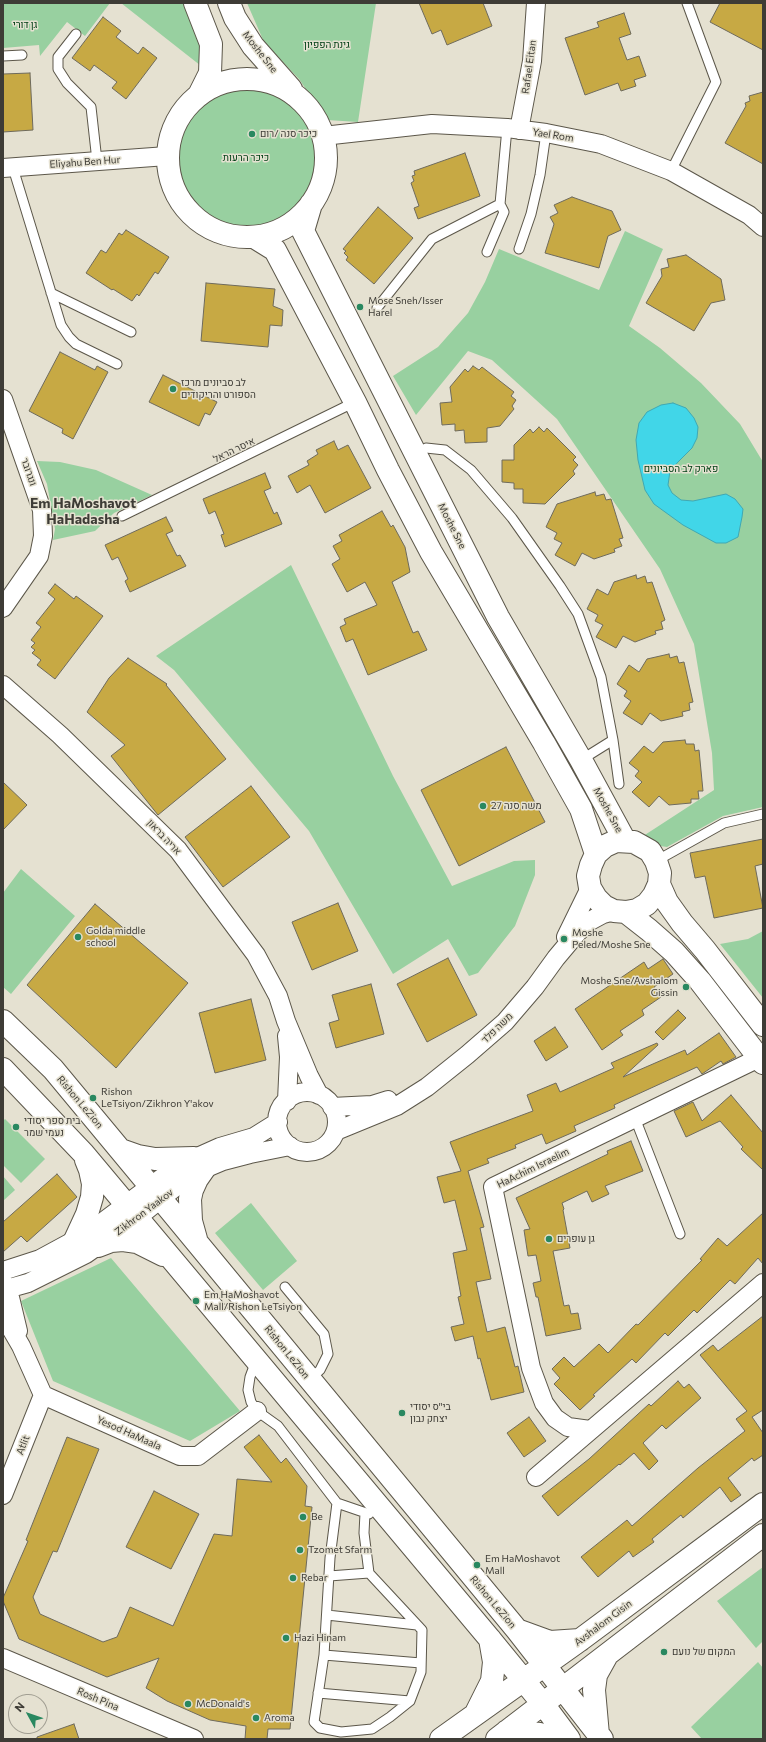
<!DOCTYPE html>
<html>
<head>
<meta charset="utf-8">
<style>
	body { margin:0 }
	#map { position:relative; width:766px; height:1742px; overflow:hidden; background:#e5e1d1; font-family:Commissioner,sans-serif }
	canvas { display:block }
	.frame { position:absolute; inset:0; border:4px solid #3e3c36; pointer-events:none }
	.north { position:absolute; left:8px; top:1694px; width:40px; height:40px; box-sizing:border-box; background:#e5e1d1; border:1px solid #a29f93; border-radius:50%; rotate:310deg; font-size:11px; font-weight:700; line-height:16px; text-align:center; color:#3e3c36 }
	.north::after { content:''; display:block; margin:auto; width:14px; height:18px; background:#298860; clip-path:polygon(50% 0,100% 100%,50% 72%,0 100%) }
</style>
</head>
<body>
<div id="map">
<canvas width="766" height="1742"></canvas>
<div class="frame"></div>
<div class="north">N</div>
</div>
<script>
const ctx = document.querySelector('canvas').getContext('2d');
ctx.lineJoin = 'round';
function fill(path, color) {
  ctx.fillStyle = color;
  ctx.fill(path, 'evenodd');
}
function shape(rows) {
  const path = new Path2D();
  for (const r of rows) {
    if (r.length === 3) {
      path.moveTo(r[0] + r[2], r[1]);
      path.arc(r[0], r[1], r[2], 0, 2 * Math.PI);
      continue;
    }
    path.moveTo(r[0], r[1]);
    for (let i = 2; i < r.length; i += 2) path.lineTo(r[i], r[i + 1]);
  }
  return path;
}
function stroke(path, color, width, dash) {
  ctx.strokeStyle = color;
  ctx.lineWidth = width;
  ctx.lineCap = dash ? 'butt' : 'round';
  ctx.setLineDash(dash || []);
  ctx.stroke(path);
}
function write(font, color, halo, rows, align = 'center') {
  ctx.font = font + ' Commissioner,Heebo,sans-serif';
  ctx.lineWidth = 3;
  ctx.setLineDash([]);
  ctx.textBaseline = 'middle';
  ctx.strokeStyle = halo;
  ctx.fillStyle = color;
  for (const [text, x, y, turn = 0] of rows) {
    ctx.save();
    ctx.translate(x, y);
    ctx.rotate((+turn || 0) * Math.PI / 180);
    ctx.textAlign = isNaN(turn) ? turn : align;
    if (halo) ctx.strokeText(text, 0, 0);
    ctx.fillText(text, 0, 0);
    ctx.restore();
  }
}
fill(shape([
	[3,3,110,3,85,36,67,22,40,56,39,45,3,48],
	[121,3,195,3,210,73],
	[247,3,376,3,358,122,327,120,299,79,264,42],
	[246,158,70],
	[625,231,663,249,629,326,660,348,701,383,740,424,763,462,763,807,723,816,667,847,634,842,714,790,712,753,694,644,660,569,557,419,492,360,468,351,416,415,393,376,438,347,468,313,485,282,499,249,599,290],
	[37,461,60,462,96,470,152,495,114,513,95,531,53,540,55,529,47,484],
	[291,565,393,776,452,886,514,861,535,860,535,875,515,926,478,973,469,976,448,939,393,974,309,831,174,670,156,656],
	[21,869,75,916,11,994,3,987,3,893],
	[763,931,763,998,720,944,748,939],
	[5,1119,45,1159,21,1183,3,1165,3,1121],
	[3,1176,15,1190,3,1201],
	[251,1203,297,1261,263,1290,215,1233],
	[111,1258,240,1411,190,1441,53,1381,21,1301],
	[763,1567,763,1641,756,1648,717,1601],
	[758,1662,763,1668,763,1739,702,1739,691,1727]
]), '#98d0a0');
const water = shape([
	[673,403,686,408,694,418,698,427,697,438,692,448,678,462,670,471,668,485,672,493,681,500,693,501,726,494,735,499,743,509,742,517,738,537,726,543,716,543,683,525,654,504,645,490,638,460,636,440,639,423,647,412,661,405,673,403]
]);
fill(water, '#41d6e8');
stroke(water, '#40a8b3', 1);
const building = shape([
	[419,3,483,3,492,26,447,45,441,30,432,34,419,3],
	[720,3,763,3,763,50,710,22,720,3],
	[624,13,631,34,619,38,627,60,639,56,646,76,634,80,636,86,621,91,618,83,585,95,565,38,599,27,597,22,624,13],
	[103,17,121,31,116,37,138,54,143,47,157,58,126,99,112,88,117,82,94,65,90,71,72,58,103,17],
	[30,73,33,130,3,132,3,74,30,73],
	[763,92,763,164,725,143,746,106,745,103,750,101,749,96,763,92],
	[465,153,480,196,418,219,414,208,419,206,411,183,414,181,412,176,415,175,414,171,465,153],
	[572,197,612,211,621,230,608,236,599,268,545,253,554,224,550,217,558,213,554,205,572,197],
	[378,207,413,238,374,284,346,260,348,257,344,253,346,251,343,249,378,207],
	[126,230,169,257,158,274,155,272,139,296,137,294,132,301,113,289,112,290,86,273,101,250,106,253,119,233,122,235,126,230],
	[686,255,721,279,725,300,711,303,694,331,646,303,662,276,661,269,669,267,667,259,686,255],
	[206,283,275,289,273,306,283,310,282,326,270,325,268,347,201,341,206,283],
	[60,352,95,370,97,366,108,372,73,439,62,433,63,429,29,411,60,352],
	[473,366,479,370,482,367,514,392,511,396,516,400,512,406,514,409,500,426,487,428,487,442,465,443,464,430,455,431,455,424,442,425,440,403,452,402,450,387,465,369,468,372,473,366],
	[163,375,217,402,210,415,205,413,199,426,149,402,163,375],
	[539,427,544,432,547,428,576,457,573,460,578,465,573,471,575,474,545,504,523,503,523,489,514,489,514,483,502,482,502,460,514,460,514,445,530,429,533,433,539,427],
	[334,441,338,450,348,445,371,488,325,513,310,485,297,493,288,476,309,465,307,461,318,454,316,450,334,441],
	[265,473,271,488,264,491,274,514,277,512,282,524,225,547,221,535,224,534,215,511,209,514,203,499,265,473],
	[595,492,596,496,604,494,606,500,611,499,623,538,619,539,622,546,614,549,615,552,594,559,582,553,575,566,555,555,562,543,554,539,557,533,546,527,557,504,595,492],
	[382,511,391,527,393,525,405,547,410,572,392,582,413,633,418,631,427,650,368,675,353,639,346,642,340,627,346,624,344,619,377,605,365,582,347,592,332,564,340,559,333,546,342,541,339,535,382,511],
	[166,517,173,531,166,534,177,556,180,555,186,566,130,592,125,581,128,579,118,557,112,560,105,545,166,517],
	[636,575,637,579,645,576,647,583,652,582,665,620,661,622,663,629,655,631,656,634,635,642,623,636,616,648,596,637,603,625,595,621,598,615,587,609,597,589,608,595,614,582,636,575],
	[55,584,74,599,76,596,103,616,55,679,37,665,41,660,32,653,35,650,31,647,35,643,31,640,41,627,36,623,55,599,48,593,55,584],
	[669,654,670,658,677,656,679,663,684,662,693,702,689,703,690,710,682,712,683,716,661,721,650,713,642,725,623,713,631,701,624,696,627,691,617,684,629,665,639,672,647,659,669,654],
	[128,658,167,684,166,685,226,759,158,815,111,756,125,745,87,712,109,678,128,658],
	[685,740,686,744,694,744,695,751,699,750,703,791,698,791,699,799,691,799,691,803,669,805,659,796,649,807,632,792,642,782,635,776,639,771,629,763,644,746,653,753,663,742,685,740],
	[506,747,545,822,459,866,421,790,506,747],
	[3,782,27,805,3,830,3,782],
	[251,786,290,837,223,887,185,837,251,786],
	[763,839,763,864,755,866,763,908,714,918,705,876,695,878,690,853,763,839],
	[338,903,358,951,312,970,292,922,338,903],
	[95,904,188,983,116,1068,27,985,95,904],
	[448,958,477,1015,427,1042,397,984,448,958],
	[663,959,673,974,654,987,661,997,642,1010,644,1015,620,1031,623,1035,602,1050,575,1009,644,962,648,969,663,959],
	[371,984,384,1034,336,1048,329,1023,339,1020,332,995,371,984],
	[251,999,266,1060,215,1073,199,1013,251,999],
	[678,1010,686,1018,663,1040,655,1032,678,1010],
	[555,1027,568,1047,546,1061,534,1041,555,1027],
	[719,1033,736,1057,723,1064,721,1061,702,1074,697,1067,614,1105,615,1108,574,1126,576,1131,546,1144,542,1134,515,1145,516,1148,487,1159,489,1163,468,1171,484,1227,480,1228,491,1279,476,1282,487,1332,505,1327,515,1367,518,1366,524,1392,491,1400,480,1358,478,1359,473,1336,455,1341,451,1327,464,1324,458,1297,461,1296,453,1253,467,1250,455,1200,444,1203,437,1177,461,1171,450,1142,533,1111,527,1095,556,1083,560,1092,614,1068,611,1063,657,1043,658,1045,623,1077,685,1050,687,1055,719,1033],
	[731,1095,763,1133,763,1170,741,1149,743,1147,720,1121,686,1137,674,1111,693,1102,702,1121,731,1095],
	[631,1141,643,1171,605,1186,609,1194,592,1202,587,1191,562,1203,564,1209,563,1210,570,1248,553,1251,564,1306,569,1305,571,1314,578,1313,581,1329,546,1336,538,1297,536,1297,533,1283,541,1281,536,1255,528,1256,524,1230,530,1229,516,1198,608,1154,607,1151,631,1141],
	[57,1174,77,1197,27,1242,21,1236,3,1252,3,1222,57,1174],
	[763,1213,763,1264,758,1258,735,1284,730,1280,697,1313,694,1310,668,1336,665,1333,636,1363,632,1359,593,1395,595,1396,580,1410,554,1384,560,1378,552,1369,564,1357,574,1367,599,1344,608,1353,636,1324,638,1325,702,1260,700,1259,718,1238,727,1246,763,1213],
	[763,1316,763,1410,752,1417,763,1433,763,1455,754,1461,752,1458,728,1478,741,1495,731,1502,720,1487,683,1518,681,1515,652,1539,654,1542,633,1557,629,1551,598,1577,581,1557,627,1520,632,1526,698,1468,745,1431,736,1419,747,1411,700,1355,713,1345,718,1351,763,1316],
	[678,1381,684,1388,689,1384,701,1398,666,1429,662,1425,643,1443,658,1461,649,1470,634,1453,620,1465,619,1464,558,1516,542,1496,589,1459,649,1404,651,1406,678,1381],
	[529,1417,546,1441,524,1457,507,1433,529,1417],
	[259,1435,281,1463,286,1458,307,1486,305,1506,312,1507,290,1729,268,1729,267,1739,245,1739,246,1726,210,1720,167,1701,146,1688,159,1658,107,1677,19,1639,3,1601,3,1598,28,1541,26,1540,67,1437,99,1449,57,1552,53,1551,33,1597,40,1614,103,1642,117,1637,130,1607,173,1626,214,1534,232,1536,237,1479,272,1482,244,1447,259,1435],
	[154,1491,199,1514,171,1569,126,1547,154,1491],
	[74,1724,79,1739,37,1739,37,1737,74,1724]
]);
fill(building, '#c7a944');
stroke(building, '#6e6a5c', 1);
const lane = shape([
	[76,34,58,57,58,69,67,83,91,107,97,161],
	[3,56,22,55],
	[13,168,61,325,69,337,76,344,117,364],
	[671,171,716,82,687,3],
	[519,249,531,214,540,175,546,133],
	[487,252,504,212,500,204],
	[51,293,131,332],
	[377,308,432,239,500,204,507,128],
	[416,454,426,448,445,450,471,470,512,518,560,586,578,614,601,677,613,740,619,784],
	[122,516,355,402],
	[581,760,613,740],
	[656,861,724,823,763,814],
	[635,1118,680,1234],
	[285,1287,324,1334,328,1354,320,1370,310,1379],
	[256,1361,250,1377,248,1390,251,1402,257,1411,278,1426,337,1503,369,1514],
	[337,1503,330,1558,324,1655,314,1722,320,1728,341,1732,372,1729,390,1717,410,1701,421,1672,422,1630,369,1573,364,1533,365,1513],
	[329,1576,369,1573],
	[327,1615,417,1625],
	[324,1655,421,1663],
	[318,1693,410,1701]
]);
const street = shape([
	[519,130,532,61,536,3],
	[323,136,432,124,507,128,546,133,601,144,671,171,749,215,763,227],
	[3,168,167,156],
	[3,399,42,510,43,536,39,556,3,608],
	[3,685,60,735,178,850,256,955,278,996,286,1021,309,1076,319,1095],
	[566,937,590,888],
	[307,1122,30],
	[287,1101,289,1057,287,1036],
	[332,1107,372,1105,388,1100],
	[336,1131,397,1106,427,1087,467,1055,505,1022,535,987,556,958,577,933,590,921,603,914,614,911],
	[3,1271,40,1259,88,1233,163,1177,191,1160,220,1147,254,1137,278,1122],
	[3,1282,8,1289,18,1331],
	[3,1290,28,1283,86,1254,137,1218,173,1189,204,1169,223,1161,250,1154,290,1146],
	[3,1315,21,1346,43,1395,180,1456,198,1456,257,1411],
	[590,1430,568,1427,555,1418,544,1403,531,1368,493,1187,763,1056],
	[536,1477,763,1283],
	[3,1495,43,1395],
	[3,1658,194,1739]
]);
const secondary = shape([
	[195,3,211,44,210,73,199,95],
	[229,3,235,18,253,46,291,89],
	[247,158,79],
	[311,204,303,231,498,617,581,760,625,841],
	[254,237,275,250,355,402,388,470,431,552,544,743,581,809,596,854],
	[659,884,654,895,647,904,637,910,626,912,614,911,604,906,596,898,590,888,588,876,591,865,596,854,605,846,616,841,634,842,650,851,656,861,660,873,659,884,667,902,682,923,705,950,763,1025],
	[626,912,649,930,674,952,700,981,763,1063],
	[3,1021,53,1069,161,1199,517,1630,602,1739],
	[3,1069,83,1153,489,1638,543,1704,569,1739],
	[121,1150,138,1156,155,1159,194,1158],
	[196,1239,191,1221,190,1199,192,1190,197,1179,204,1169],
	[75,1240,87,1214,92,1197,93,1184,90,1170,86,1160],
	[98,1246,111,1241,123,1240,137,1242,163,1255],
	[517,1630,550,1642,580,1640],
	[477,1711,492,1681,494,1662,490,1639],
	[507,1731,540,1734,558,1739],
	[598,1735,594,1690,596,1675,606,1657],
	[441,1739,580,1640,763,1504],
	[497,1739,763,1535]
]);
stroke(lane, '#5c574a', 11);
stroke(street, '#5c574a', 20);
stroke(secondary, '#5c574a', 24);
stroke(lane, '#fff', 9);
stroke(street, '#fff', 18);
stroke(secondary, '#fff', 22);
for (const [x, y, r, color] of [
	[252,134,4,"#298860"],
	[360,307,4,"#298860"],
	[173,389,4,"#298860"],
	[483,806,4,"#298860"],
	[78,937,4,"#298860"],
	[564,939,4,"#298860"],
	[686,987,4,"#298860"],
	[93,1098,4,"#298860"],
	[16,1127,4,"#298860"],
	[549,1239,4,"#298860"],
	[196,1301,4,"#298860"],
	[402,1413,4,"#298860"],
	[303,1517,4,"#298860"],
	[300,1550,4,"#298860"],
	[477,1565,4,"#298860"],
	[293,1578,4,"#298860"],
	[286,1638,4,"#298860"],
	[664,1652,4,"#298860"],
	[188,1704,4,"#298860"],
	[256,1718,4,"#298860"]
]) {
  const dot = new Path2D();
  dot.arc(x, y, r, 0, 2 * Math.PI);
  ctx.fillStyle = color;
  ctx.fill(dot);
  stroke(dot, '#e5e1d1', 1.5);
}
write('10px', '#024016', '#e5e1d1', [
	["גן דורי",25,25],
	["גינת הפפיון",327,45],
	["כיכר הרעות",246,158],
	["פארק לב הסביונים",681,469]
]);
write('10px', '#3e3c36', '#e5e1d1', [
	["Moshe Sne",260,52,52],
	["Rafael Eitan",529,67,-82],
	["Yael Rom",553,135,9],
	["Eliyahu Ben Hur",85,162,-4],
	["איסר הראל",234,450,-26],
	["ונגרובר",29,472,71],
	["Moshe Sne",452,526,63],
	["Moshe Sne",608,810,61],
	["אריה בראון",164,837,47],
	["משה פלד",497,1028,-44],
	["Rishon LeZion",80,1102,50],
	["HaAchim Israelim",533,1168,-26],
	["Zikhron Yaakov",144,1212,-37],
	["Rishon LeZion",287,1352,51],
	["Yesod HaMaala",129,1433,24],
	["Atlit",23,1445,-69],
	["Rishon LeZion",493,1602,50],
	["Avshalom Gisin",603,1623,-37],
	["Rosh Pina",98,1699,23]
]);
write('10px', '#3e3c36', '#e5e1d1', [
	["כיכר סנה /רום",260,134],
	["Mose Sneh/Isser",368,301],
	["Harel",368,313],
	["לב סביונים מרכז",181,383],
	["הספורט והריקודים",181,395],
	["משה סנה 27",491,806],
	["Golda middle",86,931],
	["school",86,943],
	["Moshe",572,933],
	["Peled/Moshe Sne",572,945],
	["Moshe Sne/Avshalom",678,981,"right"],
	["Gissin",678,993,"right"],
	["Rishon",101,1092],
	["LeTsiyon/Zikhron Y'akov",101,1104],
	["בית ספר יסודי",24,1121],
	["נעמי שמר",24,1133],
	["גן עופרים",557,1239],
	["Em HaMoshavot",204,1295],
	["Mall/Rishon LeTsiyon",204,1307],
	["בי\"ס יסודי",410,1407],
	["יצחק נבון",410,1419],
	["Be",311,1517],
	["Tzomet Sfarm",308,1550],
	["Em HaMoshavot",485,1559],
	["Mall",485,1571],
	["Rebar",301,1578],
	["Hazi Hinam",294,1638],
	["המקום של נועם",672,1652],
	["McDonald's",196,1704],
	["Aroma",264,1718]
], 'left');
write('bold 14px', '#3e3c36', '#e5e1d1', [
	["Em HaMoshavot",83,503],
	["HaHadasha",83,519]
]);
</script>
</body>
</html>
